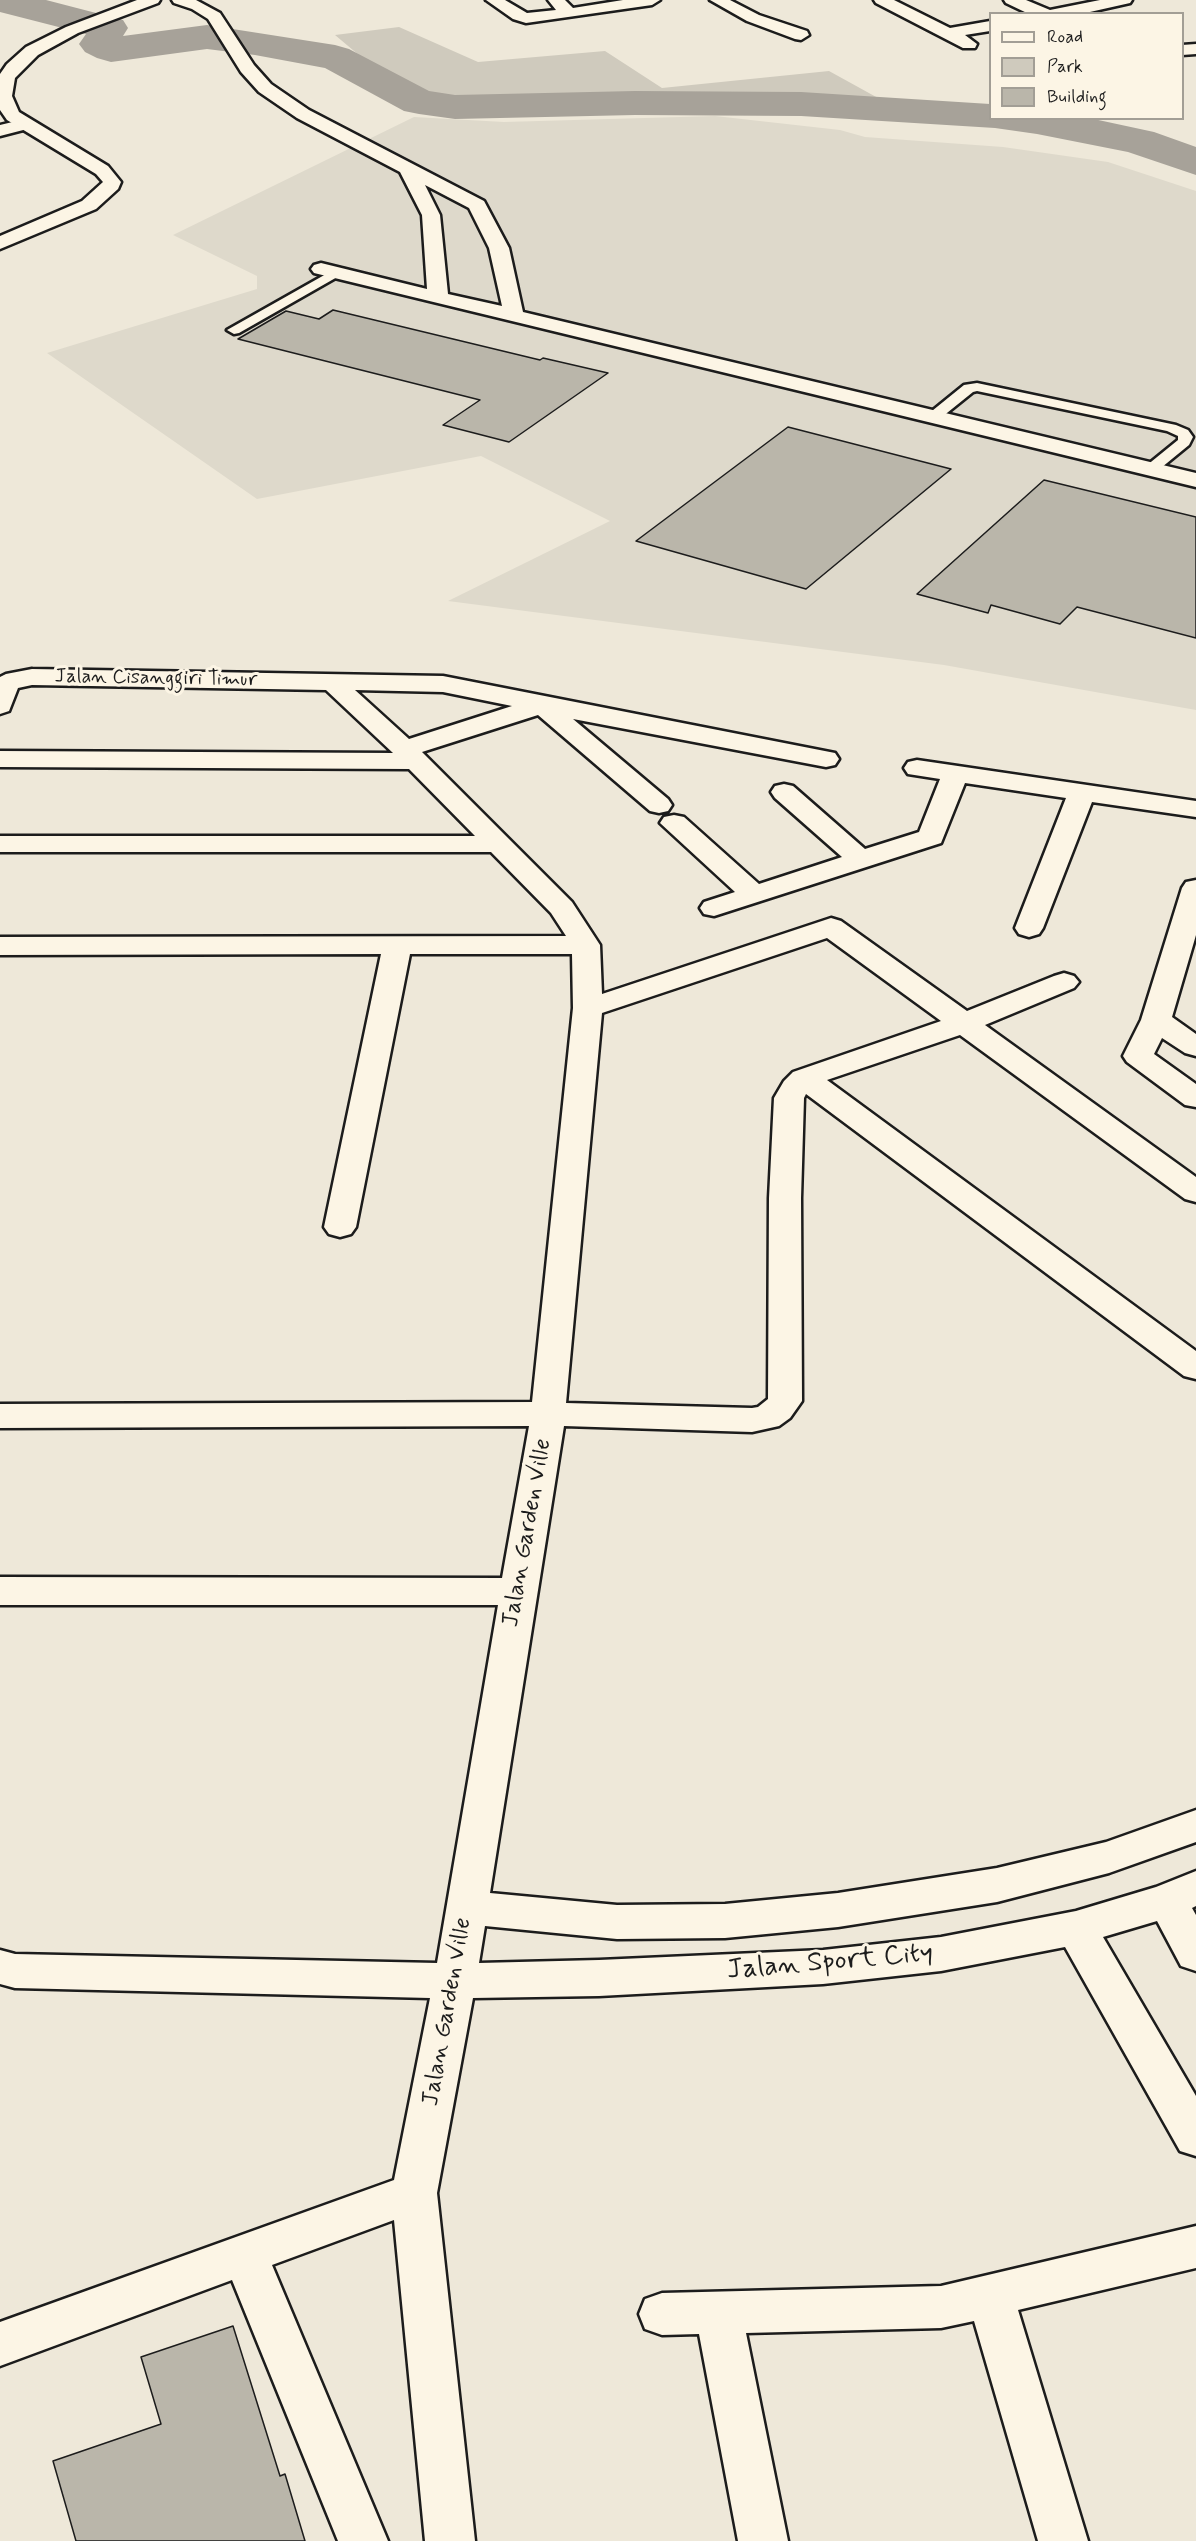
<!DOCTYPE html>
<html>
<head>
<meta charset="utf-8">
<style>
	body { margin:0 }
	#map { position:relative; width:1196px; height:2541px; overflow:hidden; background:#eee8d9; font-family:Mynerve,sans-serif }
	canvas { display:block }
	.legend { position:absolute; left:989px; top:12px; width:195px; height:108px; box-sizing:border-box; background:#fcf5e5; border:2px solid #a29e95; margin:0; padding:8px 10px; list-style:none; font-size:18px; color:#1c1c1c }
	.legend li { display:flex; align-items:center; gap:12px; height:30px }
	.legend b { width:30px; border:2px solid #a29e95 }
</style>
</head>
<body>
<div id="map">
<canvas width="1196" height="2541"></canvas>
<ul class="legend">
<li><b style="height:8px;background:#fcf5e5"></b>Road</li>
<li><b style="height:16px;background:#cfcabd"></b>Park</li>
<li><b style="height:16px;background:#bab6aa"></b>Building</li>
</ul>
</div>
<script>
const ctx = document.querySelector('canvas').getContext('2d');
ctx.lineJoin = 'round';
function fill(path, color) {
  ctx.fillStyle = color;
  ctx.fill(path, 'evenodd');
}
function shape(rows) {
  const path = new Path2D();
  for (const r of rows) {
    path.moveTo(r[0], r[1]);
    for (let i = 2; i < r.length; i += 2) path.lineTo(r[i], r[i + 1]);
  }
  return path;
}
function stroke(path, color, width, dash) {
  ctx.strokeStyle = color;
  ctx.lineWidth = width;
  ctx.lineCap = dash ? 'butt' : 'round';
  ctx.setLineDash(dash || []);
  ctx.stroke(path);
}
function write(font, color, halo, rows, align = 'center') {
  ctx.font = font + ' Mynerve,sans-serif';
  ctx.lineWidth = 6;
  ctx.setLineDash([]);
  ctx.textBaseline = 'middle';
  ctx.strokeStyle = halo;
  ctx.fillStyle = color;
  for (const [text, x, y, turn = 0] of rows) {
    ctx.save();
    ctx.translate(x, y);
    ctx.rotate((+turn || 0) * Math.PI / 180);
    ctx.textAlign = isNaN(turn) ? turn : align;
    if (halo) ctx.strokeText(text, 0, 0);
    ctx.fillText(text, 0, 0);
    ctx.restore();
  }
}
fill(shape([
	[715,116,840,130,865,137,1003,147,1108,162,1196,191,1196,710,944,665,448,601,610,521,481,456,257,499,47,353,257,289,257,276,173,235,414,117,504,122]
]), '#ded9cb');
fill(shape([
	[399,27,478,62,605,51,662,88,829,71,878,98,673,97,527,102,450,100,411,86,360,56,335,35]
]), '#cfcabd');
fill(shape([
	[0,0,46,0,123,20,128,28,123,36,207,25,335,45,349,49,429,91,455,95,635,91,801,92,990,104,990,118,1089,118,1154,132,1196,147,1196,175,1128,152,1037,134,995,128,801,116,635,115,455,119,419,114,404,111,325,68,255,55,207,49,111,62,97,58,85,52,79,44,86,34,0,12,0,0]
]), '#a7a299');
const building = shape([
	[333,310,540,360,543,358,608,373,509,442,443,425,480,400,238,339,286,311,319,319,333,310],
	[788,427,951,469,806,589,636,541,788,427],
	[1044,480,1196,517,1196,638,1077,607,1060,624,991,605,988,613,917,594,1044,480],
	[233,2326,280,2476,285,2474,305,2541,76,2541,53,2461,161,2424,141,2357,233,2326]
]);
fill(building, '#bab6aa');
stroke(building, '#1c1c1c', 1.5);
const service = shape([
	[335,269,339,270,341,273,339,276,239,333,234,334,227,330,335,269],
	[977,383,1176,425,1188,430,1193,437,1189,445,1156,472,1151,473,1144,469,1146,466,1178,440,1178,436,1167,431,977,391,973,392,937,421,927,421,925,418,927,415,964,385,977,383]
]);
const minor = shape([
	[172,0,196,0,220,13,254,65,271,84,309,110,484,201,509,248,523,312,1196,473,1196,487,314,273,311,269,314,265,321,263,427,289,422,215,400,172,297,118,259,92,241,72,208,19,192,9,174,3,172,0],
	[425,185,469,208,489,248,502,306,448,294,440,215,425,185],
	[486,0,505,0,527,13,556,10,548,0,565,0,573,8,623,0,660,0,652,5,526,23,513,19,486,0],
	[710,0,730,0,759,15,807,31,809,35,801,40,795,39,747,21,710,0],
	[874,0,894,0,950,28,990,21,990,31,965,35,977,44,975,48,963,48,876,3,874,0],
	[1004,0,1026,0,1050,10,1100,0,1132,0,1130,3,1081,14,1029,14,1006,3,1004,0],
	[1196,44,1196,54,1182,55,1182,45,1196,44],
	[25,119,31,120,34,124,31,128,0,136,0,125,25,119],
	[32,669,443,676,835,753,839,759,835,765,826,767,573,719,668,799,672,805,668,811,659,813,650,811,538,715,422,752,572,902,600,945,602,994,831,918,841,921,967,1011,1054,976,1064,973,1074,976,1079,982,1074,988,985,1025,1196,1177,1196,1202,1185,1199,960,1035,827,1080,1196,1351,1196,1379,1184,1376,806,1094,804,1098,801,1198,802,1401,790,1418,779,1426,752,1432,564,1426,490,1893,617,1905,725,1904,838,1893,997,1868,1106,1842,1196,1810,1196,1842,1109,1873,997,1902,838,1927,725,1938,617,1939,485,1926,479,1963,599,1960,823,1950,941,1937,1076,1911,1156,1887,1196,1871,1196,1906,1192,1908,1196,1915,1196,1971,1181,1966,1157,1921,1103,1937,1196,2096,1196,2156,1180,2151,1065,1947,941,1971,823,1984,599,1996,473,1998,437,2193,475,2541,425,2541,394,2220,272,2265,388,2541,338,2541,232,2280,0,2366,0,2322,394,2180,430,1998,15,1988,0,1984,0,1950,15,1954,437,1963,498,1605,0,1605,0,1577,502,1578,529,1426,0,1428,0,1404,532,1402,573,1008,572,954,410,954,356,1227,351,1234,340,1237,329,1234,324,1227,381,954,0,955,0,937,566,936,551,913,491,852,0,852,0,836,475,836,409,769,0,767,0,751,393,753,326,690,32,685,18,688,9,711,0,714,0,677,6,674,32,669],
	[355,690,443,692,512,706,409,739,355,690],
	[827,938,941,1021,793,1072,784,1081,774,1098,769,1198,768,1399,758,1407,752,1408,566,1403,602,1013,827,938],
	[917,760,1196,801,1196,817,1092,802,1043,928,1039,934,1029,937,1019,934,1015,928,1066,798,965,783,941,843,714,916,704,914,700,908,704,902,735,892,660,823,664,817,674,815,684,817,759,884,842,857,775,798,771,792,775,786,784,784,793,786,865,849,919,832,940,779,908,774,904,768,908,762,917,760],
	[1196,880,1196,935,1172,1017,1196,1034,1196,1056,1185,1053,1162,1038,1154,1054,1196,1084,1196,1107,1185,1105,1127,1062,1123,1056,1141,1020,1182,888,1186,882,1196,880],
	[1196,2226,1196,2268,1018,2310,1088,2541,1038,2541,974,2321,941,2328,746,2333,788,2541,738,2541,699,2334,662,2335,645,2329,639,2314,645,2299,662,2293,941,2286,1196,2226]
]);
const tertiary = shape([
	[137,0,160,0,158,3,78,33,38,55,15,78,12,96,19,112,108,166,121,182,118,189,96,209,0,249,0,236,82,201,103,182,96,174,7,120,0,110,0,74,7,64,26,47,66,27,137,0]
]);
stroke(service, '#1c1c1c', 5);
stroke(minor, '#1c1c1c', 5);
stroke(tertiary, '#1c1c1c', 5);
fill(service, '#fcf5e5');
fill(minor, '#fcf5e5');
fill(tertiary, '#fcf5e5');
write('20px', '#1c1c1c', '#fcf5e5', [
	["Jalan Cisanggiri Timur",156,679,1]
]);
write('24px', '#1c1c1c', '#fcf5e5', [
	["Jalan Garden Ville",528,1533,-80],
	["Jalan Garden Ville",448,2012,-80]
]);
write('28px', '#1c1c1c', '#fcf5e5', [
	["Jalan Sport City",830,1963,-5]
]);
</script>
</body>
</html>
